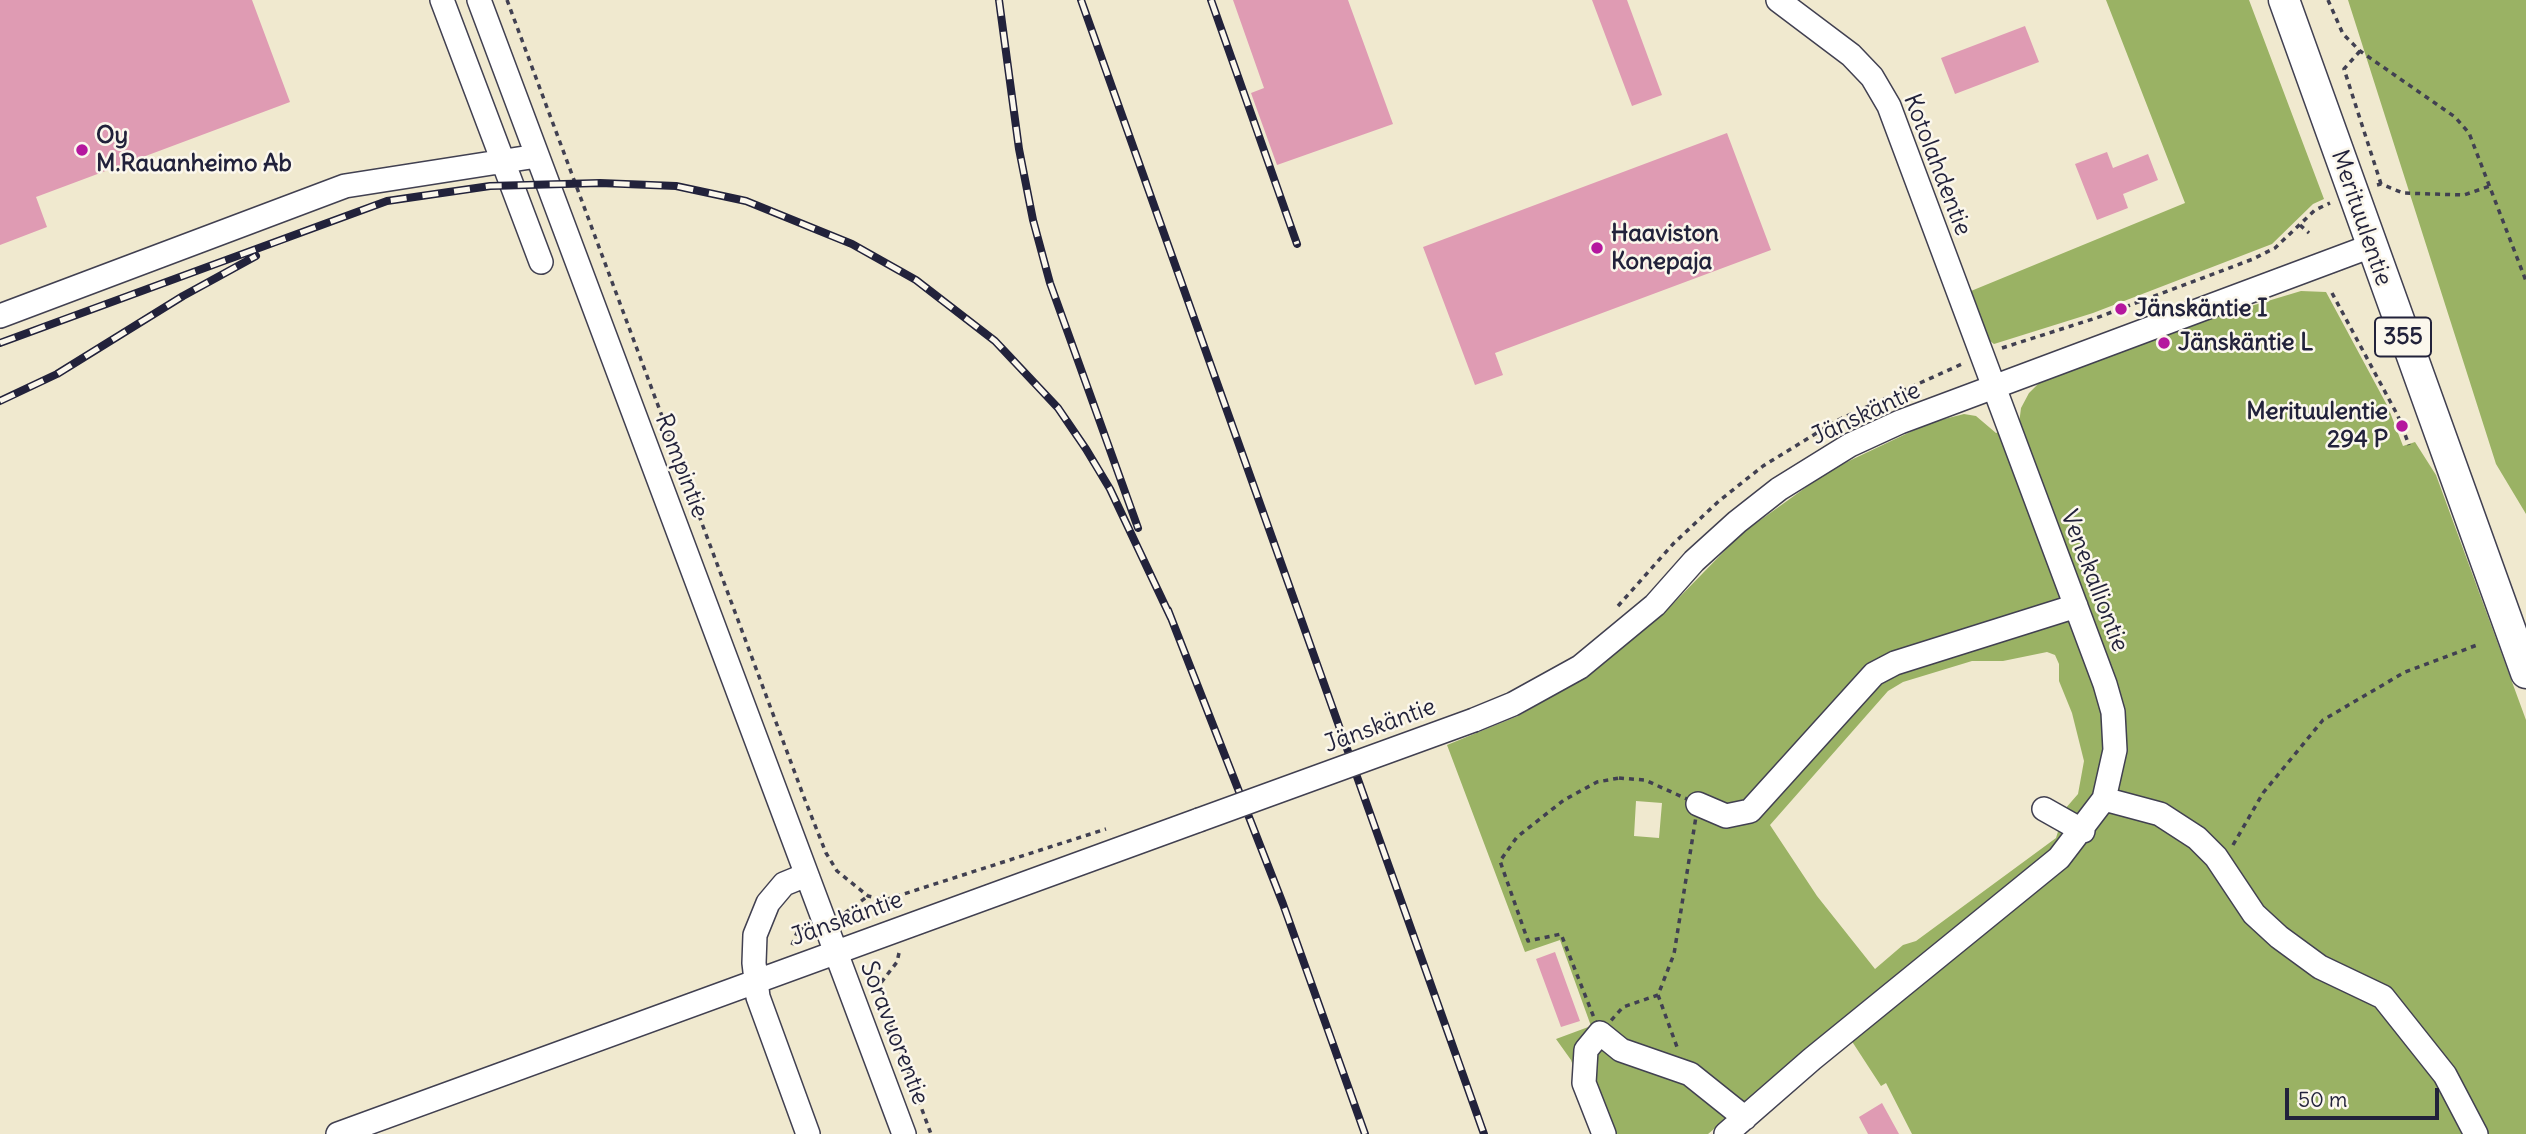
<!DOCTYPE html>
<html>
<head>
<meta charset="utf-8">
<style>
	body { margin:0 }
	#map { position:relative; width:2526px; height:1134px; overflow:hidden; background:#f0e9cf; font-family:Delius,sans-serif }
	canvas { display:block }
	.scale { position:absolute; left:2285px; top:1088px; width:154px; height:32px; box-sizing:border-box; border:4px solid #22223b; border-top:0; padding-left:9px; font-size:21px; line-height:24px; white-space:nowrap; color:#22223b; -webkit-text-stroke:5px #fbf7ec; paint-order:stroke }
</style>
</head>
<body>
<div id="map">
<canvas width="2526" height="1134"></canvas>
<div class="scale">50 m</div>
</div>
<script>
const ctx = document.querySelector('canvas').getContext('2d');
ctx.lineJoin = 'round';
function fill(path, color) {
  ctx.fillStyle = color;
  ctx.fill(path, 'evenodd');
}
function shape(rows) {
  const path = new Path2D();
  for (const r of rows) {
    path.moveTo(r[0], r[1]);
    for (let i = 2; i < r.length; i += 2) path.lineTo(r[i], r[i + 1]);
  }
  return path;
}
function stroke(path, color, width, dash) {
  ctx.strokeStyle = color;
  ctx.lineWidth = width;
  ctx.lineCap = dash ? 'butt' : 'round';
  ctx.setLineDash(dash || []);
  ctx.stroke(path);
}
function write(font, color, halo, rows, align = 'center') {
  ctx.font = font + ' Delius,sans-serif';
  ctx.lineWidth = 5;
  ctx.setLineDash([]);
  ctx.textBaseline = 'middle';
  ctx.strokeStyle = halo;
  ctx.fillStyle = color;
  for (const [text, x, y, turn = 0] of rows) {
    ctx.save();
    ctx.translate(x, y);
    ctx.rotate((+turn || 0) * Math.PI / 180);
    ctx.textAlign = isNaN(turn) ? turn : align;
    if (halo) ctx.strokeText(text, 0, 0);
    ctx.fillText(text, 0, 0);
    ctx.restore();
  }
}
fill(shape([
	[2106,0,2249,0,2324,199,2313,204,2272,244,2093,313,1994,344,1990,341,1971,291,2185,203],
	[2348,0,2526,0,2526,514,2496,464],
	[2301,291,2326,292,2388,407,2403,446,2415,442,2436,475,2526,720,2526,1134,1912,1134,1886,1083,1881,1086,1840,1023,1708,1134,1597,1134,1571,1060,1556,1039,1591,1026,1560,940,1525,952,1447,745,1518,716,1586,677,1663,614,1741,534,1830,470,1929,423,1964,414,1976,416,1996,433,2019,424,2021,408,2029,393,2040,382,2201,321],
	[2047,652,2055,655,2059,664,2059,681,2072,713,2084,761,2078,794,2065,809,2056,838,1916,941,1903,945,1875,969,1817,896,1770,825,1888,691,1903,682,1972,661,2003,661],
	[1636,801,1662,803,1659,838,1634,836]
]), '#9ab264');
fill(shape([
	[0,0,252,0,290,102,36,197,47,227,0,245],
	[1233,0,1348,0,1393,124,1277,165,1251,93,1264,88],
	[1592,0,1627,0,1662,95,1632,106],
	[2025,26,2039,62,1955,94,1941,58],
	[1727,133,1771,250,1495,353,1503,375,1475,385,1423,247],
	[2107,152,2113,168,2148,154,2158,180,2123,194,2128,208,2097,220,2075,164],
	[1555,952,1580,1021,1561,1027,1536,959],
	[1882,1103,1899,1134,1868,1134,1859,1117]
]), '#df9bb3');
const minor = shape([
	[442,0,541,262],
	[479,0,904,1134],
	[0,316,345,186,537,156],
	[1474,720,1513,704,1580,667,1655,605,1694,561,1737,522,1779,489,1850,445,1900,422,2371,246],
	[2104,799,2160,814,2197,838,2216,857,2254,914,2279,937,2320,967,2383,997,2445,1075,2476,1134],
	[1698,804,1726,816,1750,811,1874,674,1895,663,2076,606],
	[2044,809,2083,831],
	[806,875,784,884,768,903,755,935,754,963,758,997,808,1134],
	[338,1134,1199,820],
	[1604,1134,1584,1083,1586,1050,1600,1033,1621,1050,1690,1074,1745,1118],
	[1726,1134,1812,1059,2059,858,2104,799,2115,750,2113,712,2105,684,1889,106,1872,77,1851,55,1778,0]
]);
const major = shape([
	[2284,0,2526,673]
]);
stroke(minor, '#414051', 26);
stroke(major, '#414051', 33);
stroke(shape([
	[507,0,805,800,826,853,837,871,868,896,885,900,1106,829],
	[2328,0,2343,34,2360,51,2455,117,2469,133,2526,281],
	[2360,51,2344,69,2381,184],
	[2377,185,2381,184,2403,193,2464,195,2490,186],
	[2300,225,2309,233],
	[2332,293,2398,416,2409,445],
	[2002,348,2096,318,2253,259,2275,248,2315,210,2330,203],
	[1618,606,1674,543,1719,501,1763,466,1838,420,1962,364],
	[1619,778,1645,780,1698,804,1674,954,1658,995,1623,1007,1600,1033,1561,934,1528,941,1500,861,1517,837,1564,800,1597,782,1619,778],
	[2233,845,2263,793,2323,720,2405,672,2477,645],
	[845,913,868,896],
	[792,945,798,930,805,928],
	[899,953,897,962,880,984,879,993,931,1134],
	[1658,995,1677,1047]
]), '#414051', 3.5, [5, 5]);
stroke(minor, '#fff', 23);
stroke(major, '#fff', 30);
const rail = shape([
	[999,0,1019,149,1033,220,1050,283,1138,528],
	[1081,0,1484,1134],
	[1211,0,1297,244],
	[0,343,387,201,490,186,600,183,676,186,746,201,852,244,916,280,995,341,1058,408,1086,449,1110,489,1171,618],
	[0,401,57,374,183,296,256,256],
	[1168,610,1283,904,1365,1134]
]);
stroke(rail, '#22223b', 8);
stroke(rail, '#fbf7ec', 5, [16]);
const minorBridge = shape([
	[1199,820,1474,720]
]);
stroke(minorBridge, '#414051', 26, []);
stroke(minorBridge, '#fff', 23);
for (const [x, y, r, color] of [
	[82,150,7,"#b5179e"],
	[1597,248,7,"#b5179e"],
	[2121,309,7,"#b5179e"],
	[2164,343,7,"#b5179e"],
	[2402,426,7,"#b5179e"]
]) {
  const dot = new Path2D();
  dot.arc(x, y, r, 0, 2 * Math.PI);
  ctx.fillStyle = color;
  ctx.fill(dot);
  stroke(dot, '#fbf7ec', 2.5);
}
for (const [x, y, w] of [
	[2403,337,56]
]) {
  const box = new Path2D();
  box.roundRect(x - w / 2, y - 19.5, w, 39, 5);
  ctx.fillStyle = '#fbf7ec';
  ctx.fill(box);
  stroke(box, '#22223b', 2);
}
write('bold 23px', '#22223b', null, [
	["355",2403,337]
]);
write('bold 24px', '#22223b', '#fbf7ec', [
	["Oy",96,136],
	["M.Rauanheimo Ab",96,164],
	["Haaviston",1611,234],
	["Konepaja",1611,262],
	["Jänskäntie I",2135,309],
	["Jänskäntie L",2178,343],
	["Merituulentie",2388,412,"right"],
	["294 P",2388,440,"right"]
], 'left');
write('24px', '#22223b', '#fbf7ec', [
	["Kotolahdentie",1937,165,69],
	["Merituulentie",2361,218,71],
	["Jänskäntie",1866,414,-25],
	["Rompintie",681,466,69],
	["Venekalliontie",2094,581,69],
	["Jänskäntie",1380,726,-20],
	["Jänskäntie",847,919,-20],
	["Soravuorentie",894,1033,69]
]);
</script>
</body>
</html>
